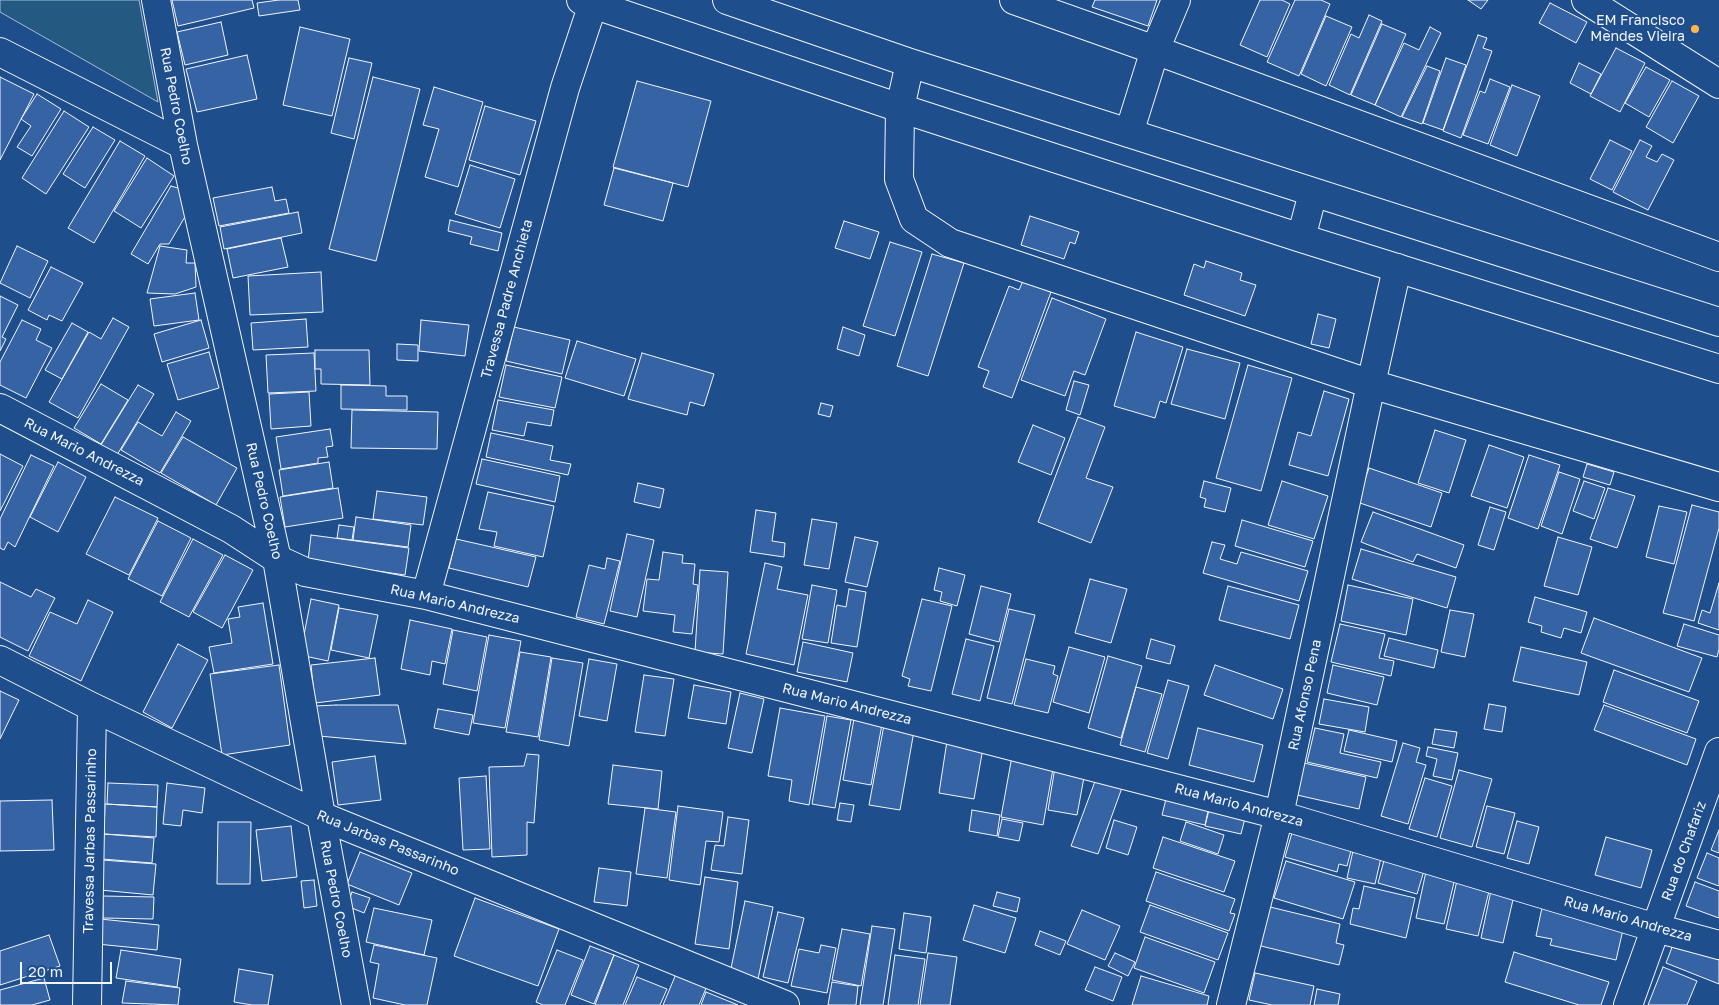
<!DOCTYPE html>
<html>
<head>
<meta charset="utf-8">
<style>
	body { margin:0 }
	#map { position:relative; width:1719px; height:1005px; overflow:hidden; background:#1f4e8c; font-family:"Golos Text",sans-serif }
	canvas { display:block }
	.scale { position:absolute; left:20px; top:962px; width:92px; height:22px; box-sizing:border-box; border:2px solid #f2f6ff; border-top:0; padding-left:6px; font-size:15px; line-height:18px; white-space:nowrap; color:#f2f6ff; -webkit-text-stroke:4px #1f4e8c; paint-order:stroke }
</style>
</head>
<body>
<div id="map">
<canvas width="1719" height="1005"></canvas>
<div class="scale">20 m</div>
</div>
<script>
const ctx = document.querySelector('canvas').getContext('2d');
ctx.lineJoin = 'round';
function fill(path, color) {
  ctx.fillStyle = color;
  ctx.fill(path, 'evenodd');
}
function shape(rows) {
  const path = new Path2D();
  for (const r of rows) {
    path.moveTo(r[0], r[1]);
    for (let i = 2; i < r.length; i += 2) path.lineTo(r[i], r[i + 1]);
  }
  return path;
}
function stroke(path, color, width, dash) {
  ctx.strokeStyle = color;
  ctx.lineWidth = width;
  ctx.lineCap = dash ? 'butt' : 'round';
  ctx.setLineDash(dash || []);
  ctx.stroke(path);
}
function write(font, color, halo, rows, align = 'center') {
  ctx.font = font + ' "Golos Text",sans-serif';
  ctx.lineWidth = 4;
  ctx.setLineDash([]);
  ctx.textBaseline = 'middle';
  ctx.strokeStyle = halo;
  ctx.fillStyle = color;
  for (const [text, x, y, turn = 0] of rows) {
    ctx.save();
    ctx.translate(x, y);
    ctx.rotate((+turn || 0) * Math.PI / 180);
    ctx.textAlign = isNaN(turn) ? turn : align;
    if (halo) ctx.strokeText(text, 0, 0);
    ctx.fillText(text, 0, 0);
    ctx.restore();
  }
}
const green = shape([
	[0,0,139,0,158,102,0,12,0,0]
]);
fill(green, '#245a82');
stroke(green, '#a8bbd7', 1);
const building = shape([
	[172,0,252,0,254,8,178,26,172,0],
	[279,0,298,0,300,10,259,16,257,3,279,0],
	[1095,0,1157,0,1148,26,1092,7,1095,0],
	[1260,0,1282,0,1290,4,1267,57,1240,45,1260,0],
	[1295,0,1321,0,1330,4,1299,76,1267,62,1295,0],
	[1468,0,1488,0,1481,9,1468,0],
	[1550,3,1587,22,1576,43,1539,23,1550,3],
	[1369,15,1382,21,1350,95,1329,85,1351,34,1359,38,1369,15],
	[1326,16,1352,27,1326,86,1301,74,1326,16],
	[221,22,228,55,185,65,177,32,221,22],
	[1382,24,1406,34,1375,105,1351,95,1382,24],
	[300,27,350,39,332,116,283,105,300,27],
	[1430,27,1441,33,1401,117,1375,105,1404,43,1419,50,1430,27],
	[1478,35,1487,38,1483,48,1492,51,1461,138,1443,131,1478,35],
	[1616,48,1645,63,1620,112,1590,96,1616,48],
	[247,55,257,99,197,112,186,69,247,55],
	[349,58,372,63,354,139,331,133,349,58],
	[1446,58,1466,65,1443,130,1423,123,1446,58],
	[1579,63,1601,74,1591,94,1570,83,1579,63],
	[1427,66,1440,71,1422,124,1402,117,1427,66],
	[1646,67,1670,80,1649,117,1625,103,1646,67],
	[0,77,34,94,0,160,0,77],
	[373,77,420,89,376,261,329,249,373,77],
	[1490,79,1510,87,1488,144,1463,135,1480,91,1485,93,1490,79],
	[637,81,711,101,688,187,613,167,637,81],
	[1672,81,1699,96,1673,143,1646,127,1672,81],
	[1512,85,1540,96,1517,156,1490,145,1512,85],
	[434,87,483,102,458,187,425,177,439,129,423,125,434,87],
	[37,94,61,109,32,156,17,147,31,126,21,119,37,94],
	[485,106,536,121,520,175,469,160,485,106],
	[64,111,89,127,46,194,22,178,64,111],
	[93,127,115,140,85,188,63,174,93,127],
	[1610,140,1632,151,1612,190,1590,179,1610,140],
	[1640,140,1652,146,1646,157,1657,162,1662,154,1674,160,1648,210,1613,192,1640,140],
	[120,141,145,156,94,243,68,228,120,141],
	[147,158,174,176,141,228,114,211,147,158],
	[470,165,515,179,500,228,455,214,470,165],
	[614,168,673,183,663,221,604,205,614,168],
	[171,186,181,189,186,215,169,244,160,244,148,264,131,254,171,186],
	[272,187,275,201,286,199,289,213,219,226,213,198,272,187],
	[298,212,302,233,224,249,220,227,298,212],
	[1030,216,1079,232,1075,244,1070,242,1064,259,1021,245,1030,216],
	[450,220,502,233,498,251,470,244,472,237,448,231,450,220],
	[844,221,879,232,870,259,835,248,844,221],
	[281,238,288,267,233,278,227,249,281,238],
	[890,242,922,252,895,336,863,326,890,242],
	[17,246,48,261,30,298,0,283,17,246],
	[160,246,187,250,186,263,195,263,196,287,175,294,147,293,160,246],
	[932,254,964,263,928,376,897,366,932,254],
	[1206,261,1242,273,1240,280,1256,285,1245,316,1184,295,1194,264,1204,268,1206,261],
	[51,267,83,283,62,321,49,315,47,320,28,310,51,267],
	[321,272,323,312,250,315,248,276,321,272],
	[1023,281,1051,292,1012,398,983,387,989,371,978,367,1009,286,1019,290,1023,281],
	[195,293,199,320,154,326,150,299,195,293],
	[0,296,18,305,2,337,6,339,0,351,0,296],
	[1052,298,1106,319,1085,375,1074,371,1065,396,1021,380,1052,298],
	[1318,314,1336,319,1329,348,1311,344,1318,314],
	[113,318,129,327,78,418,49,402,89,332,101,339,113,318],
	[306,319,308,347,253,350,251,323,306,319],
	[22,320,41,329,36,340,52,348,26,398,0,385,0,362,22,320],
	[201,320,209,348,162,362,154,334,201,320],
	[421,320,469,325,465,356,419,351,421,320],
	[72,323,88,332,62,379,45,370,72,323],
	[514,327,570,340,562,374,506,361,514,327],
	[843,327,865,335,859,356,837,349,843,327],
	[1136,332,1183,347,1166,403,1160,401,1155,418,1114,406,1136,332],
	[577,341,636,359,624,396,565,378,577,341],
	[397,344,418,345,418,361,397,360,397,344],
	[1187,349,1240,363,1225,419,1171,404,1187,349],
	[315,350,369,350,370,385,321,384,321,369,315,369,315,350],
	[209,352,219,388,178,400,167,364,209,352],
	[314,353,316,391,268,393,266,355,314,353],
	[642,353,714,374,704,406,690,402,687,415,628,399,642,353],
	[506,365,562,377,555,408,499,397,506,365],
	[1248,365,1292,378,1261,491,1216,478,1248,365],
	[1074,381,1089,385,1080,415,1066,410,1074,381],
	[101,384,128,400,101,444,74,428,101,384],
	[138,385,154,394,117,455,101,445,138,385],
	[341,385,386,386,386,396,407,396,407,410,341,409,341,385],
	[1324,391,1349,399,1328,476,1289,465,1298,432,1311,436,1324,391],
	[309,392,311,426,271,429,269,394,309,392],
	[498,400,554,410,551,426,527,422,524,436,492,430,498,400],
	[821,403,833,406,830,417,818,414,821,403],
	[352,410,438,412,437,449,351,448,352,410],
	[176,412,191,421,160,473,121,450,138,422,162,436,176,412],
	[1078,417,1105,427,1086,478,1113,487,1091,543,1038,522,1078,417],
	[1033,425,1065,438,1051,475,1018,462,1033,425],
	[330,429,333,446,326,447,328,457,318,458,318,463,281,469,276,437,330,429],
	[1435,430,1466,440,1449,493,1418,483,1435,430],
	[491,433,553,446,550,460,571,464,568,475,486,457,491,433],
	[183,437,237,468,216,505,161,473,183,437],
	[1489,445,1524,457,1507,508,1471,496,1489,445],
	[0,454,23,466,0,511,0,454],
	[31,455,54,466,15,547,8,542,4,550,0,548,0,519,31,455],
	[1529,455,1560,465,1538,529,1508,518,1529,455],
	[482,459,560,476,555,502,476,484,482,459],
	[58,462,86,477,58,532,30,517,58,462],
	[329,462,333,488,283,496,279,470,329,462],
	[1587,464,1614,472,1610,485,1583,477,1587,464],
	[1369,468,1442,493,1431,527,1357,502,1369,468],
	[1559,472,1580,479,1562,534,1541,526,1559,472],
	[1204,481,1231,488,1225,512,1204,507,1206,499,1200,497,1204,481],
	[1282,481,1328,496,1314,539,1268,525,1282,481],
	[1584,481,1605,488,1594,519,1573,511,1584,481],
	[638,483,664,489,660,508,634,502,638,483],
	[338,488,343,518,285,527,280,497,338,488],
	[1608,488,1635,496,1617,548,1590,539,1608,488],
	[377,491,427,497,423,525,373,519,377,491],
	[488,492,554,506,543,557,494,546,497,532,479,529,488,492],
	[115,497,158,518,129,575,86,554,115,497],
	[1692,505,1719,512,1719,528,1694,621,1663,613,1692,505],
	[1659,506,1687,512,1674,564,1646,557,1659,506],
	[1490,507,1506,512,1494,550,1478,545,1490,507],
	[756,510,776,513,772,541,785,543,784,557,750,552,756,510],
	[1373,512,1464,545,1456,568,1417,554,1413,562,1361,542,1373,512],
	[356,517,411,525,408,547,353,540,356,517],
	[812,519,837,523,829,569,804,565,812,519],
	[1242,520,1313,541,1305,567,1235,546,1242,520],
	[158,521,191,538,162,596,128,579,158,521],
	[339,525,354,527,352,540,337,538,339,525],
	[627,534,654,540,637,617,610,611,627,534],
	[311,535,409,548,405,575,308,561,311,535],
	[855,537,878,542,867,587,845,582,855,537],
	[1558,537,1592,547,1578,595,1544,586,1558,537],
	[193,539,223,555,189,617,160,602,193,539],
	[456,539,536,557,528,587,449,568,456,539],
	[1212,542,1225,545,1220,559,1237,564,1241,552,1308,571,1299,601,1203,573,1212,542],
	[1361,549,1456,577,1447,608,1352,579,1361,549],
	[663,552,683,555,682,563,695,564,693,584,698,585,692,634,673,632,675,615,643,611,647,579,659,580,663,552],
	[225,555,253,570,222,628,193,612,225,555],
	[607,558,620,561,604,624,576,617,589,565,605,569,607,558],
	[765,563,782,567,777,589,808,595,794,665,746,654,765,563],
	[939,568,965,575,957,606,940,601,942,592,934,590,939,568],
	[700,570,728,572,723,654,695,652,700,570],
	[1090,579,1127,589,1111,643,1075,633,1090,579],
	[0,582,31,597,36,589,55,598,28,651,0,637,0,582],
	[1719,583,1719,630,1698,623,1702,610,1710,613,1719,583],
	[812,585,837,590,828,643,802,639,812,585],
	[1348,585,1413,599,1406,635,1341,621,1348,585],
	[981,586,1011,594,999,642,969,634,981,586],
	[1228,586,1299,605,1290,639,1219,620,1228,586],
	[849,589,866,592,857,647,831,643,837,605,846,607,849,589],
	[1535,597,1587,612,1581,633,1564,628,1561,638,1541,632,1542,626,1528,622,1535,597],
	[311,599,339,605,328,661,300,655,311,599],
	[922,599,952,606,931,691,908,686,910,679,902,676,922,599],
	[88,600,113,612,81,681,29,656,50,612,77,624,88,600],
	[263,603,273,664,214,673,209,647,232,643,228,619,240,617,238,607,263,603],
	[339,608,378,615,369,658,331,650,339,608],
	[1009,609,1035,615,1012,704,987,698,1009,609],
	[1450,610,1474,614,1465,657,1441,652,1450,610],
	[1594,618,1702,658,1689,692,1581,653,1594,618],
	[410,620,452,629,445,664,432,661,430,675,401,669,410,620],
	[1340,624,1385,634,1379,658,1394,661,1391,676,1331,662,1340,624],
	[1684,624,1719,635,1719,649,1717,657,1677,646,1684,624],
	[453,630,487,637,477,691,443,684,453,630],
	[489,635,521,641,505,728,473,723,489,635],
	[1389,638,1438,650,1434,668,1384,656,1389,638],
	[966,639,994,646,980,701,952,694,966,639],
	[1151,639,1175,646,1170,664,1146,658,1151,639],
	[803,642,853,653,847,682,797,672,803,642],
	[178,644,208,660,172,728,143,712,178,644],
	[1069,647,1105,657,1089,713,1053,702,1069,647],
	[1521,647,1587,662,1579,695,1513,681,1521,647],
	[520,652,551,657,538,737,506,732,520,652],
	[1108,656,1142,666,1121,738,1088,728,1108,656],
	[375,658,380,695,315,703,311,665,375,658],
	[552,658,583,663,569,746,539,740,552,658],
	[589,659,617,664,607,721,579,716,589,659],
	[1026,659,1055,666,1053,674,1058,676,1048,713,1014,705,1026,659],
	[279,665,290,745,222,755,210,674,279,665],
	[1215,665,1283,689,1273,719,1204,695,1215,665],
	[1333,665,1384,677,1377,705,1327,693,1333,665],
	[1614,670,1699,701,1687,733,1603,702,1614,670],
	[644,675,674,679,665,736,635,732,644,675],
	[1168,680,1189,686,1168,759,1147,753,1168,680],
	[694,685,731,692,726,724,688,718,694,685],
	[1136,687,1162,694,1145,752,1120,745,1136,687],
	[0,691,19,700,0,739,0,691],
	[740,693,764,699,752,753,728,748,740,693],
	[1324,699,1369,707,1365,732,1319,724,1324,699],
	[1489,704,1506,707,1502,732,1484,729,1489,704],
	[336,705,398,705,406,744,319,736,315,706,336,705],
	[1604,705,1696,739,1687,765,1594,730,1604,705],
	[780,708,825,716,809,805,789,801,792,780,768,776,780,708],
	[438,709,473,715,469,735,434,728,438,709],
	[827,716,851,720,835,808,812,804,827,716],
	[854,719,882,724,871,785,843,780,854,719],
	[884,725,914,731,900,810,869,805,884,725],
	[1198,728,1263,745,1254,782,1189,765,1198,728],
	[1315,728,1344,734,1340,753,1381,762,1377,778,1307,762,1315,728],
	[1435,729,1457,732,1454,748,1432,744,1435,729],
	[1349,730,1397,741,1392,762,1344,751,1349,730],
	[947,741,983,748,974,799,939,793,947,741],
	[1403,743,1420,748,1416,762,1426,765,1408,824,1381,816,1403,743],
	[1428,747,1458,753,1452,780,1433,776,1437,759,1426,756,1428,747],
	[527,754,539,755,534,823,527,822,527,855,492,857,489,767,524,766,527,754],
	[375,756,381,800,338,805,332,762,375,756],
	[1012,756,1054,763,1043,825,1001,817,1012,756],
	[1304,763,1366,777,1359,809,1297,795,1304,763],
	[613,765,662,771,658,809,608,804,613,765],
	[1055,767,1085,772,1077,815,1048,810,1055,767],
	[1459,770,1492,779,1472,847,1440,838,1459,770],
	[486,776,490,849,463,850,459,778,486,776],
	[1097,776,1123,785,1098,854,1071,846,1097,776],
	[1425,778,1452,786,1437,837,1409,829,1425,778],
	[108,783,158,785,157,807,107,804,108,783],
	[167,783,205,788,202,813,183,810,181,826,163,824,167,783],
	[1168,791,1210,802,1205,825,1162,815,1168,791],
	[52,800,54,850,0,851,0,801,52,800],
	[1211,802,1247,810,1241,834,1205,826,1211,802],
	[840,803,854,805,851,822,837,820,840,803],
	[105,804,157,807,156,837,104,834,105,804],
	[678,806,723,812,719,842,706,841,700,885,669,880,678,806],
	[1487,806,1515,813,1504,854,1476,847,1487,806],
	[645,808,676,812,667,878,636,874,645,808],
	[972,810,1000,815,997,836,969,831,972,810],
	[728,817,749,820,742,874,711,870,715,845,724,846,728,817],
	[1002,819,1023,823,1019,841,998,837,1002,819],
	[1114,820,1137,827,1128,855,1106,848,1114,820],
	[1517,821,1539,827,1529,864,1507,858,1517,821],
	[218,822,251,822,250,884,217,884,218,822],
	[1186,822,1224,835,1218,854,1180,841,1186,822],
	[291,826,297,877,262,881,256,830,291,826],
	[1294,826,1353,843,1347,866,1339,864,1337,872,1285,857,1294,826],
	[1719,830,1719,853,1711,850,1719,830],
	[104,834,154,838,152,863,102,859,104,834],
	[1163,837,1235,861,1224,892,1153,868,1163,837],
	[1606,837,1652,850,1641,888,1595,875,1606,837],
	[1355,842,1383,849,1375,884,1347,878,1355,842],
	[360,852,412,873,399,905,347,884,360,852],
	[1386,853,1426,864,1417,894,1378,883,1386,853],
	[1707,853,1719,858,1719,886,1697,878,1707,853],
	[102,860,156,864,153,895,100,890,102,860],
	[1286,861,1355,882,1343,919,1274,898,1286,861],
	[1427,867,1456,874,1444,924,1416,918,1427,867],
	[599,868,631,872,627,906,594,902,599,868],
	[1156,872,1235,899,1230,913,1235,914,1229,931,1146,901,1156,872],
	[1458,876,1491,883,1478,936,1446,929,1458,876],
	[705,877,738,882,729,949,695,944,705,877],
	[314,880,317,906,304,908,301,881,314,880],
	[1695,882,1719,891,1719,918,1686,906,1695,882],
	[1364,886,1415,898,1406,938,1350,924,1353,908,1359,909,1364,886],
	[1492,886,1515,891,1503,943,1481,938,1492,886],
	[352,892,370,898,364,913,347,906,352,892],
	[997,892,1020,898,1017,912,993,906,997,892],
	[103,896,154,897,153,919,103,918,103,896],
	[475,898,559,929,538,986,454,956,475,898],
	[745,901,773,907,758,979,730,973,745,901],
	[1543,903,1625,921,1616,960,1550,945,1552,939,1536,936,1543,903],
	[974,905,1016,918,1005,953,963,940,974,905],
	[1150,905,1228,933,1218,960,1140,932,1150,905],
	[1266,906,1340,924,1336,943,1344,945,1339,965,1257,945,1266,906],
	[374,908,432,920,424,955,366,942,374,908],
	[1082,910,1120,926,1105,960,1067,944,1082,910],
	[778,912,804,918,788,983,763,977,778,912],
	[904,913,931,917,926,953,899,949,904,913],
	[100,919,159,925,157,950,97,944,100,919],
	[872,926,895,929,883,1005,860,1005,872,926],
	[842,929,870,934,861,986,832,980,842,929],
	[1040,931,1066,941,1060,955,1035,945,1040,931],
	[49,935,60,966,0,985,0,951,49,935],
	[1145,937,1215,962,1204,993,1134,968,1145,937],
	[1674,942,1719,960,1719,984,1666,963,1674,942],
	[374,945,437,958,427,1005,405,1005,373,998,379,964,370,962,374,945],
	[821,945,836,948,827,993,791,986,799,949,819,953,821,945],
	[590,946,614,955,594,1004,571,995,590,946],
	[121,950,181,959,177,987,116,978,121,950],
	[557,950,583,960,565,1005,543,1005,536,1002,557,950],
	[1514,952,1609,982,1601,1005,1579,1005,1505,982,1514,952],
	[928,953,957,957,950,1005,920,1005,928,953],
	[1115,953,1135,962,1128,976,1108,966,1115,953],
	[614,955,639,965,623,1005,595,1005,614,955],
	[895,955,925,959,918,1005,888,1005,895,955],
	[1095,967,1122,977,1113,1001,1085,990,1095,967],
	[1663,967,1697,981,1687,1005,1648,1005,1663,967],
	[239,969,273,975,268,1005,252,1005,234,1002,239,969],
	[1255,973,1314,986,1310,1005,1272,1005,1249,1000,1255,973],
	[676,974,707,986,699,1005,663,1005,676,974],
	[1141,976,1209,996,1207,1005,1132,1005,1141,976],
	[637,977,667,989,660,1005,625,1005,637,977],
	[44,978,50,1000,32,1005,0,1005,0,990,44,978],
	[126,981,180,988,178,1005,122,1003,126,981],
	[832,982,858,986,856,1005,828,1005,832,982],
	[1317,989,1340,994,1338,1005,1314,1005,1317,989],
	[706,992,738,1005,701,1005,706,992]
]);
fill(building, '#3563a3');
stroke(building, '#f2f6ff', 1);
const minor = shape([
	[156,0,183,145,277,559,321,816,356,1005],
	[1014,0,1155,50,1719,257],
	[1586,0,1719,84],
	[0,52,183,145],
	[900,108,899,179,914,219,950,243,1371,384,1719,487],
	[1129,133,1155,50,1176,0],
	[0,408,231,529,277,559,305,572,426,595,1279,815,1656,928,1719,945],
	[426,595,565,88,593,4],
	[0,660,92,707,321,816,785,1005],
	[87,1005,92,707],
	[1231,1005,1279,815,1371,384,1397,268],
	[1628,1005,1719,752]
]);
const major = shape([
	[581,0,900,108,1301,238,1719,369],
	[727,0,910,63,1719,322],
	[900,108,910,63],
	[1301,238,1313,193]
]);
stroke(minor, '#f2f6ff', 30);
stroke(major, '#f2f6ff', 30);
stroke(minor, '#1f4e8c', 28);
stroke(major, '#1f4e8c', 28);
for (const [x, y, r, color] of [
	[1695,29,5,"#ffb74d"]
]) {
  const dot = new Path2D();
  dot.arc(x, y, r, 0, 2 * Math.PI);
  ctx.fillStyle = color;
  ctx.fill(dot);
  stroke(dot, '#1f4e8c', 2);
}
write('14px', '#f2f6ff', '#1f4e8c', [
	["EM Francisco",1685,21],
	["Mendes Vieira",1685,37]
], 'right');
write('14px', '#f2f6ff', '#1f4e8c', [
	["Rua Pedro Coelho",176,106,79],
	["Travessa Padre Anchieta",507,299,-75],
	["Rua Mario Andrezza",84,452,27],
	["Rua Pedro Coelho",264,501,77],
	["Rua Mario Andrezza",455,604,13],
	["Rua Afonso Pena",1305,695,-78],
	["Rua Mario Andrezza",847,704,14],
	["Rua Mario Andrezza",1239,805,15],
	["Travessa Jarbas Passarinho",90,841,-89],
	["Rua Jarbas Passarinho",388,843,22],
	["Rua do Chafariz",1684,851,-70],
	["Rua Pedro Coelho",336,899,79],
	["Rua Mario Andrezza",1628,919,16]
]);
</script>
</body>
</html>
